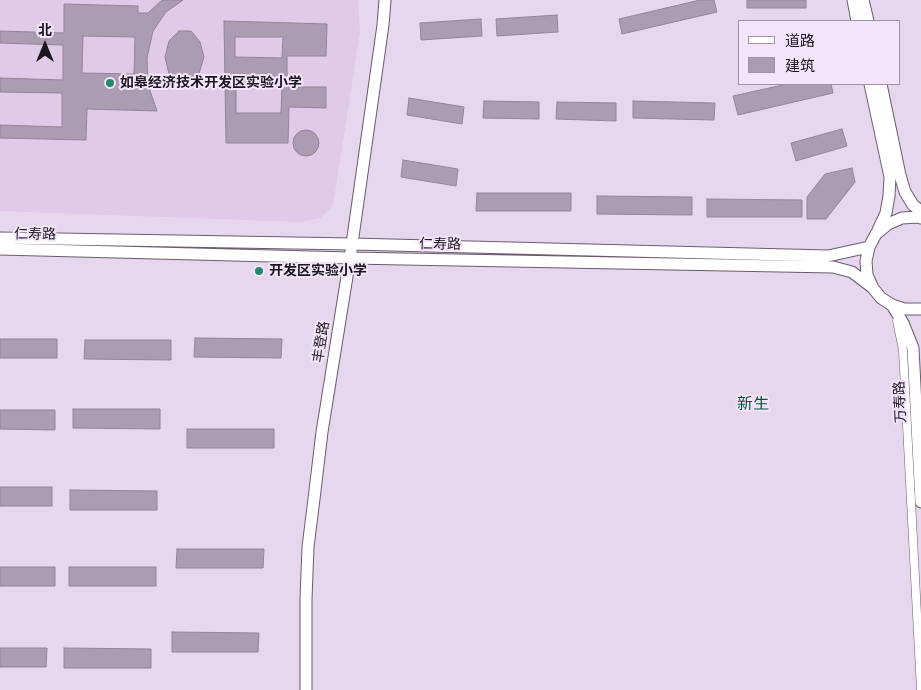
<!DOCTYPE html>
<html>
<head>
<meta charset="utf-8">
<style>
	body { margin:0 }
	#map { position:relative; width:921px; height:690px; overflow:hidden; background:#e7d7ee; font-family:"Roboto Condensed","Noto Sans SC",sans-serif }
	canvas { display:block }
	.legend { position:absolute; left:738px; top:20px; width:162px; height:65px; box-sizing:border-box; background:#f5e5fc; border:1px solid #9e92a3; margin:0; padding:6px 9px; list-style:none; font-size:15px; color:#1b151d }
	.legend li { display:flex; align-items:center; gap:10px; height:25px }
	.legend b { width:25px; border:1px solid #9e92a3 }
	.north { position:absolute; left:20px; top:20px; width:50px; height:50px; -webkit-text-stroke:4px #f5e5fc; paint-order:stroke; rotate:0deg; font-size:14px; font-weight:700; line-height:20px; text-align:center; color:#1b151d }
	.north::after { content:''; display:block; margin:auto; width:18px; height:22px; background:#1b151d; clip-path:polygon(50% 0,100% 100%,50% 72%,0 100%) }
</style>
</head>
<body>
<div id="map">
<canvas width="921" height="690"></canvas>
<ul class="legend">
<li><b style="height:6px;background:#fff"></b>道路</li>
<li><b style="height:14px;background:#ab9cb2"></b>建筑</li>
</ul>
<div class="north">北</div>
</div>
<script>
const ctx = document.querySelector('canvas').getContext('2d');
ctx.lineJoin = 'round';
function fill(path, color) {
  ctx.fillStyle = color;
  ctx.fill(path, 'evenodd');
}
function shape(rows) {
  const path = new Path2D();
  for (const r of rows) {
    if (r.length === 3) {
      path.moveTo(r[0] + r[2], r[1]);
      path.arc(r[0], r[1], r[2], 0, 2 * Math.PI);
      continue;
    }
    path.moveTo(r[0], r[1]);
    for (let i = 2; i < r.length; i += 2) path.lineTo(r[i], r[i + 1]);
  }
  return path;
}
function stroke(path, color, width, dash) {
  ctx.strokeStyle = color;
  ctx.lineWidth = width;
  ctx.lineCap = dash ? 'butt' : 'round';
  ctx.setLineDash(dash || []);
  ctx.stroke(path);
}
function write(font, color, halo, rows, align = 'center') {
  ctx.font = font + ' "Roboto Condensed","Noto Sans SC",sans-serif';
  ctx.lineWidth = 4;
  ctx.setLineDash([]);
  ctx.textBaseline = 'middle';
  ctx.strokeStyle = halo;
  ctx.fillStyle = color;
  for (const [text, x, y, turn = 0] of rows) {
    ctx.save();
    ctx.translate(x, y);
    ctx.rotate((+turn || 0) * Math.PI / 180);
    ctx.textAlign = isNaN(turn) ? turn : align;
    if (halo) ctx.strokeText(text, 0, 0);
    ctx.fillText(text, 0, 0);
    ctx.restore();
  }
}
fill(shape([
	[0,0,358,0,360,32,333,206,320,218,300,222,0,211]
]), '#dfcae8');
const building = shape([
	[162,0,183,0,166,12,153,31,147,58,148,85,157,111,87,109,86,140,0,138,0,125,62,127,62,93,0,92,0,78,63,80,63,45,0,43,0,31,64,33,64,4,138,6,138,13,148,13,162,0],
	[83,36,135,37,134,74,82,73,83,36],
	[700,0,714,0,717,12,622,34,619,19,700,0],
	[747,0,806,0,806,8,747,8,747,0],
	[557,15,558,32,497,36,496,19,557,15],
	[481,19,482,36,421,40,420,23,481,19],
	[224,21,327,24,326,56,287,56,287,87,326,87,326,108,289,107,288,143,226,143,224,21],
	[235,37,283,37,282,58,235,57,235,37],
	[236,86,282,87,281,113,236,113,236,86],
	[179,31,191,31,200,42,204,57,198,77,184,83,169,74,165,57,169,41,179,31],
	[787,84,831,84,833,93,738,115,733,96,787,84],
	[409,98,464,107,462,124,407,115,409,98],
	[484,101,539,102,539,119,483,118,484,101],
	[633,101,715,103,714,120,633,118,633,101],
	[557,102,616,103,616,121,556,119,557,102],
	[842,129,847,146,796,161,791,143,842,129],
	[306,143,13],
	[403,160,458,169,456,186,401,177,403,160],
	[852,168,855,182,826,219,807,219,807,197,825,174,852,168],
	[477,193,571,193,571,211,476,211,477,193],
	[597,196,692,197,692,215,597,214,597,196],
	[707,199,802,200,802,217,707,217,707,199],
	[195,338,282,339,281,358,194,357,195,338],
	[0,339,57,339,57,358,0,358,0,339],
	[85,340,171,340,171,360,84,359,85,340],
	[73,409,160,409,160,429,73,428,73,409],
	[0,410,55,410,55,430,0,429,0,410],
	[187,429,274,429,274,448,187,448,187,429],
	[0,487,52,487,52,506,0,506,0,487],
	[70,490,157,491,157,510,70,510,70,490],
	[177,549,264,549,263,568,176,568,177,549],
	[0,567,55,567,55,586,0,586,0,567],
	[69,567,156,567,156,586,69,586,69,567],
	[172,632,259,633,258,652,172,652,172,632],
	[0,648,47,648,46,667,0,667,0,648],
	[64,648,151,649,151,668,64,668,64,648]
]);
fill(building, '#ab9cb2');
stroke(building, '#938499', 1);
const street = shape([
	[897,321,903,350,921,690]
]);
const secondary = shape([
	[853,0,857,21],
	[863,0,868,21],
	[870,84,890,177,889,196,886,213,878,230],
	[881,84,900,175,905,192,913,205,921,211],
	[921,218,918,217,902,218,888,224,876,234,869,247,866,261,867,275,873,288,881,298,892,305,904,309,921,309],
	[0,238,352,244,828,256,869,247],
	[0,249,350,258,833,267,852,272,873,288],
	[892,305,903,323,913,348,921,502],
	[306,690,306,599,308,547,314,499,322,432,350,258,383,25,385,0]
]);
stroke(street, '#695c6f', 9);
stroke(secondary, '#695c6f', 13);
stroke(street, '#fff', 8);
stroke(secondary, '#fff', 11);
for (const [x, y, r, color] of [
	[110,83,5,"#228b68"],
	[259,271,5,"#228b68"]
]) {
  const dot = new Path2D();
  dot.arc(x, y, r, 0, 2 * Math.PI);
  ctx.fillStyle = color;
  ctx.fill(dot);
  stroke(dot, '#f5e5fc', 2);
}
write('bold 14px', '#1b151d', '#f5e5fc', [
	["如皋经济技术开发区实验小学",120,83],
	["开发区实验小学",269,271]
], 'left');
write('14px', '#1b151d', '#f5e5fc', [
	["仁寿路",35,235,1],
	["仁寿路",440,245,1],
	["丰登路",322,342,-81],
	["万寿路",901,402,-93]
]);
write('16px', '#02523a', '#f5e5fc', [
	["新生",753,405]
]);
</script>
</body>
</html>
